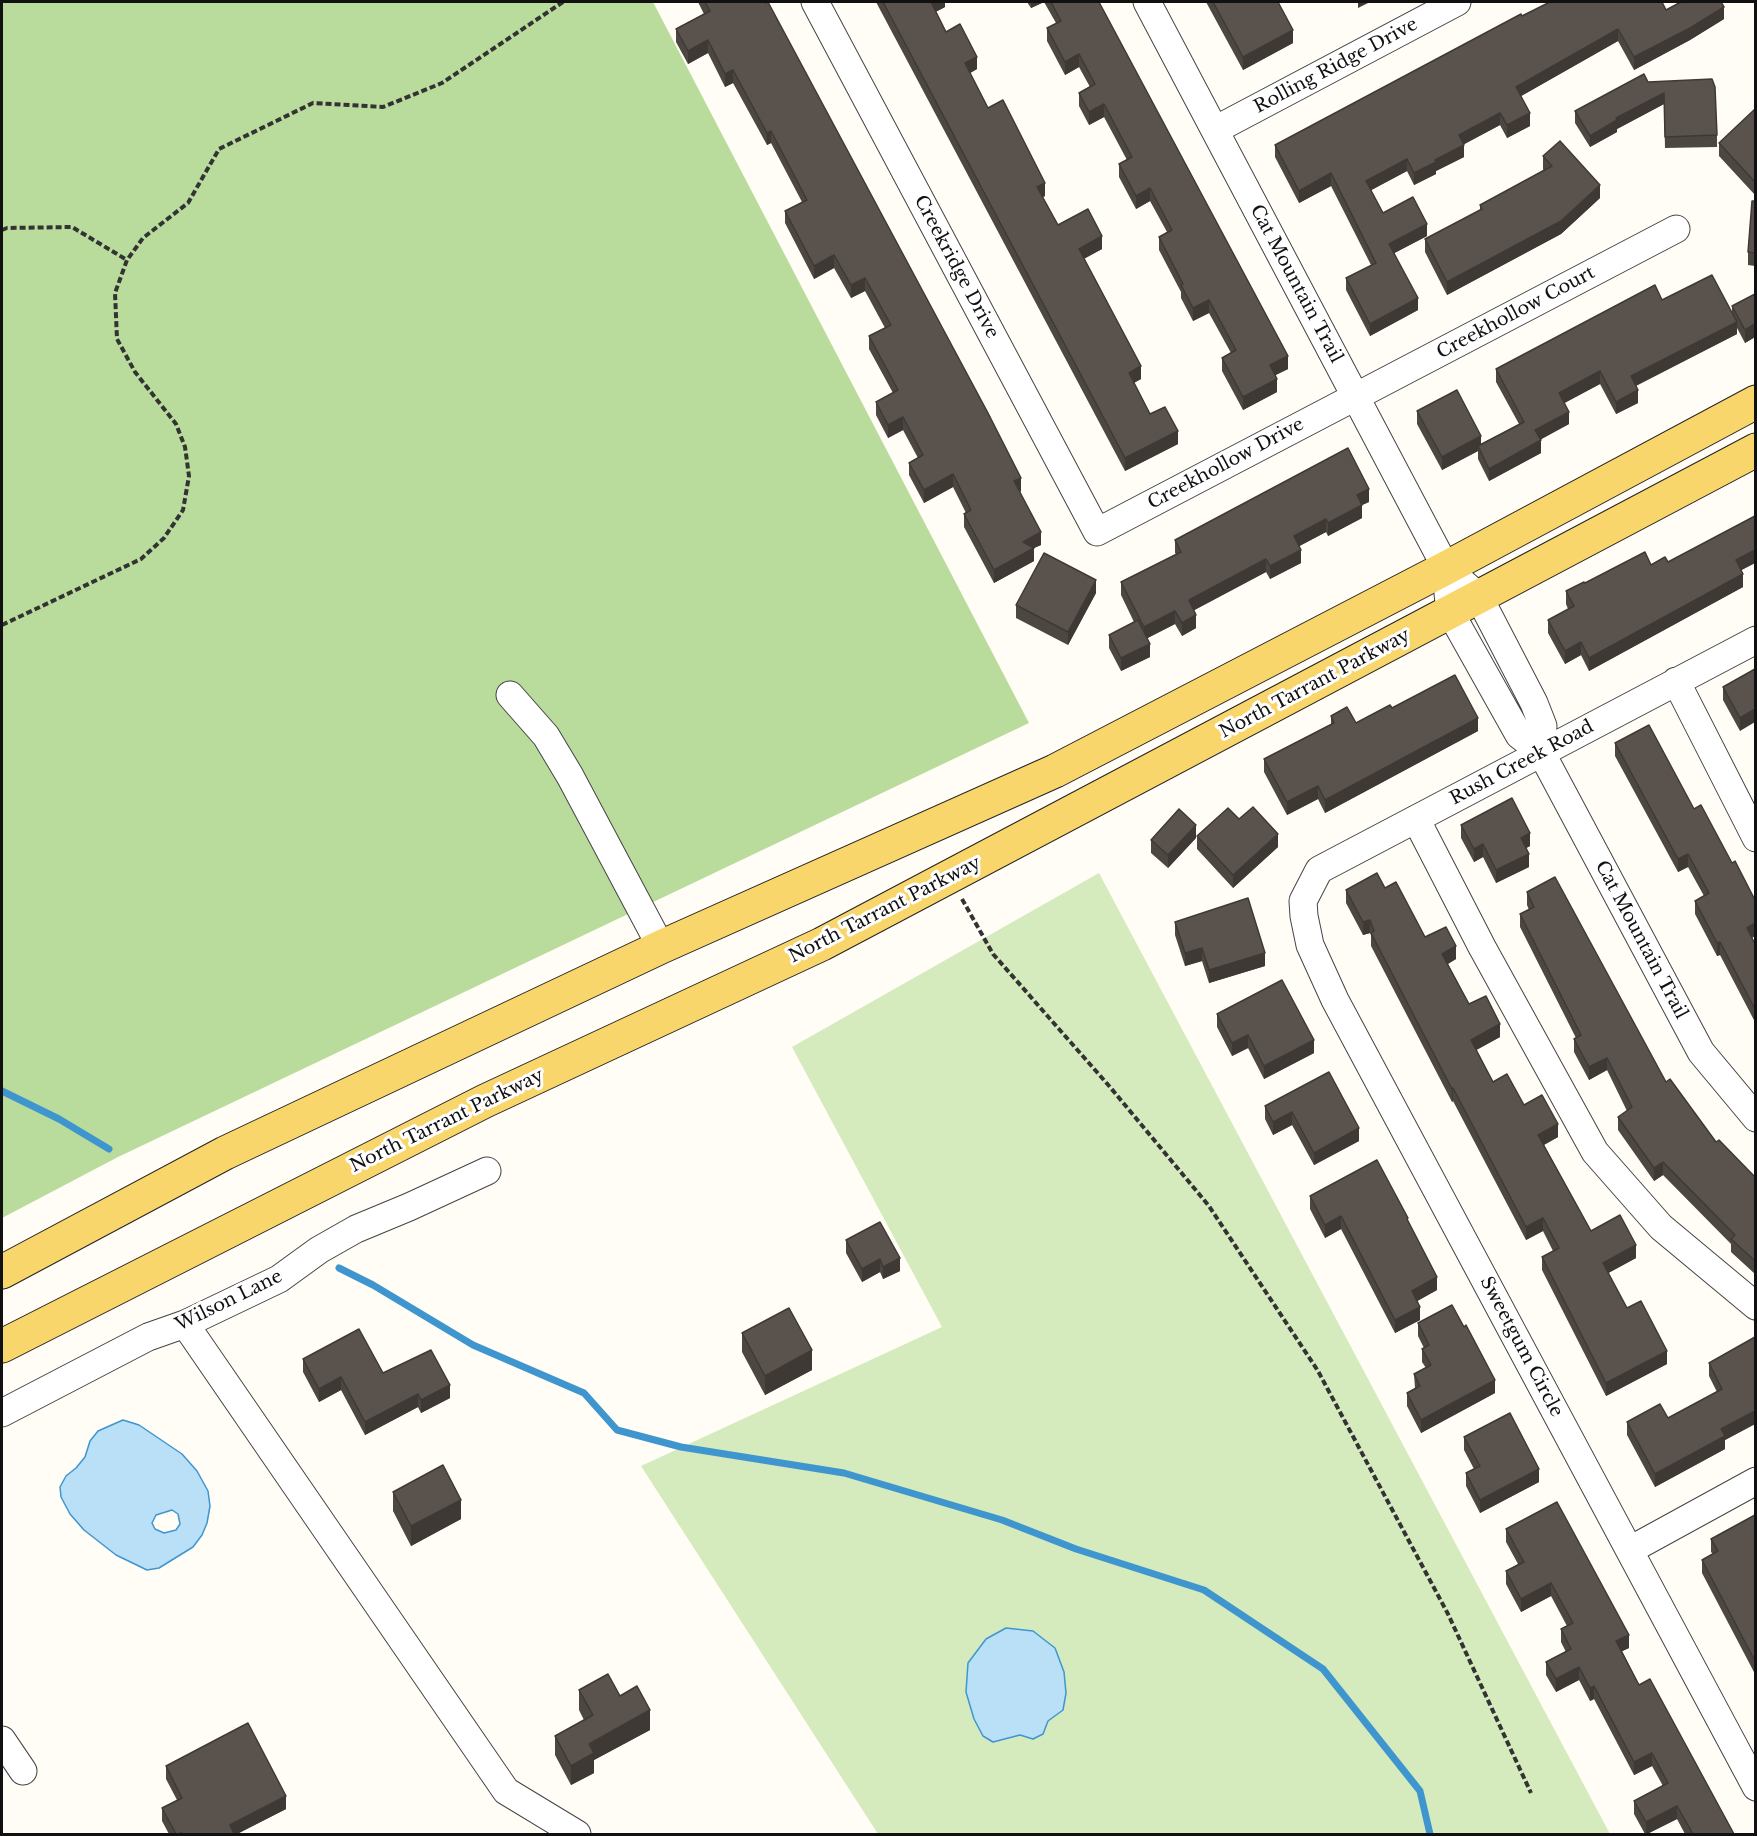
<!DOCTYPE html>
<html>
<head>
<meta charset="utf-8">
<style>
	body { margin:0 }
	#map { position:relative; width:1757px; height:1836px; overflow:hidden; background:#fffdf5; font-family:"Libre Baskerville",serif }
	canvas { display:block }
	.frame { position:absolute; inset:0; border:3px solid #111; pointer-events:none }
</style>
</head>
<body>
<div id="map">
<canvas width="1757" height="1836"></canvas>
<div class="frame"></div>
</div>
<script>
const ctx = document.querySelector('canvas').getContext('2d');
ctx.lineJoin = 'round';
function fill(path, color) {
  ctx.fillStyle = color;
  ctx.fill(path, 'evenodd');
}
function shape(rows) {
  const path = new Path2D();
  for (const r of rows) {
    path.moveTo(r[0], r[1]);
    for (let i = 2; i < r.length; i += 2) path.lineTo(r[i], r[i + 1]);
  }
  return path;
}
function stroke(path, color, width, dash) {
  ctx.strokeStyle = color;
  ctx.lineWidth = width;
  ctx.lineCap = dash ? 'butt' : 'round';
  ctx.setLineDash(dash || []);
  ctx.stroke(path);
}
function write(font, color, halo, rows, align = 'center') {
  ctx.font = font + ' "Libre Baskerville",serif';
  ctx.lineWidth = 6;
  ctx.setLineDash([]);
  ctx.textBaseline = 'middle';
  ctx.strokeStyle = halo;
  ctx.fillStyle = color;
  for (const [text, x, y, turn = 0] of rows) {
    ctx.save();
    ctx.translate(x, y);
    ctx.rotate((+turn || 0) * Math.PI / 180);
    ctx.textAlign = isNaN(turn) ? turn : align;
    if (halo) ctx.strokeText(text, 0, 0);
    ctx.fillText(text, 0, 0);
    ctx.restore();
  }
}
fill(shape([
	[1099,873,1610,1834,878,1834,641,1466,942,1327,792,1047]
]), '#d5ebbd');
fill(shape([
	[2,2,653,2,1029,723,118,1157,2,1218]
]), '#b9dc9c');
const water = shape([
	[123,1420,139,1425,182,1454,197,1471,208,1491,210,1506,207,1523,202,1535,193,1547,159,1568,147,1570,116,1555,84,1530,70,1514,61,1497,60,1487,66,1476,76,1468,85,1457,90,1441,98,1431,123,1420],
	[172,1510,178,1514,180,1524,176,1530,164,1533,155,1529,152,1523,156,1515,172,1510],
	[1006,1628,1033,1631,1055,1648,1064,1672,1066,1693,1063,1710,1048,1721,1043,1734,1033,1739,1020,1735,993,1742,983,1736,974,1719,966,1692,968,1663,986,1639,1006,1628]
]);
fill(water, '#b9e0f7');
stroke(water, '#3f96cf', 1.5);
stroke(shape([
	[2,1091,59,1119,109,1149],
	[339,1268,373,1285,473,1345,584,1393,617,1430,681,1447,844,1473,1002,1520,1076,1549,1204,1590,1323,1669,1420,1791,1430,1834]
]), '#3f96cf', 7);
const minor = shape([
	[815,2,1097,532,1676,229],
	[1147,2,1446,568,1479,597,1534,703,1543,726,1541,752],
	[1215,130,1457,2],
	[1448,593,1450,612,1519,735,1541,752,1701,1052,1756,1118],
	[1756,640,1319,870,1303,901,1304,916,1310,945,1335,1000,1756,1787],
	[1676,681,1756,838],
	[510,695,546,736,570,776,661,947],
	[1416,819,1482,947,1595,1152,1661,1227,1756,1306],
	[185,1324,506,1791,577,1834],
	[2,1413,148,1337,185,1324,279,1279,319,1250,356,1229,409,1207,487,1171],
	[1630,1550,1756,1481],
	[2,1740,23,1771]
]);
const major = shape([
	[2,1272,225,1153,661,947,1055,771,1446,568,1756,402],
	[2,1346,485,1101,822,944,1756,450]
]);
stroke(minor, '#444', 29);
stroke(major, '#222', 35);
stroke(shape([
	[2,230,7,228,72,227,127,260],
	[2,625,141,559,164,538,183,510,189,476,185,447,176,424,135,372,117,339,115,293,127,260,143,238,188,203,219,149,313,103,383,107,442,83,563,2],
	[962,899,993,954,1110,1087,1209,1206,1318,1371,1448,1614,1531,1793]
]), '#333', 4, [6, 3]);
stroke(minor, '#fff', 27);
stroke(major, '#f9d66b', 33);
fill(shape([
	[698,2,765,2,1021,491,1020,492,1041,545,1034,548,1034,561,994,583,964,527,964,514,966,513,953,487,924,503,909,475,909,463,918,458,903,430,888,438,876,415,876,402,893,393,869,349,869,336,885,328,865,291,851,298,834,268,814,279,785,223,785,211,802,202,771,143,767,145,733,83,725,87,708,53,688,64,676,42,676,29,704,14],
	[876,2,945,2,945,7,935,12,946,32,977,69,970,73,988,108,1045,196,1043,197,1058,225,1102,249,1084,259,1141,379,1134,383,1150,414,1178,444,1125,471],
	[1027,2,1044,2,1031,8],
	[1044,2,1099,2,1288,369,1275,375,1277,392,1243,410,1222,371,1222,358,1231,353,1209,313,1193,321,1181,298,1181,292,1159,250,1159,237,1167,232,1150,201,1136,209,1119,177,1119,164,1127,160,1104,117,1089,125,1079,106,1079,93,1090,87,1079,67,1065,75,1047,41,1047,28,1056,23],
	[1206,2,1278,2,1293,43,1243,70],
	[1666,10,1724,19,1690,40,1634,70,1618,41,1521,96,1530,126,1507,138,1500,125,1464,144,1464,157,1436,171,1436,174,1414,185,1407,171,1371,190,1383,213,1427,236,1394,253,1418,310,1370,336,1346,290,1346,278,1371,265,1331,186,1299,203,1275,157,1275,145,1522,16],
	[1648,82,1717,135,1717,147,1665,148,1664,104,1617,129,1617,132,1590,147,1575,123,1575,111],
	[1755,109,1755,195,1719,156,1719,143],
	[1543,156,1600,198,1561,234,1447,295,1425,252,1425,239,1480,210,1480,205,1544,171,1543,169],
	[1755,201,1755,266,1748,265,1748,252],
	[1755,294,1755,337,1745,343,1737,328,1737,334,1636,386,1638,403,1616,414,1600,384,1564,403,1569,424,1540,440,1541,453,1489,481,1478,459,1478,451,1442,470,1417,424,1417,411,1481,444,1519,424,1496,382,1496,369,1662,300,1732,314,1732,306],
	[1369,502,1362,505,1362,518,1328,536,1326,532,1299,546,1301,563,1270,579,1266,572,1194,610,1196,628,1182,636,1175,624,1147,638,1150,657,1121,671,1109,648,1109,635,1134,622,1121,595,1121,582,1176,554,1175,553,1175,540],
	[1668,562,1755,563,1741,570,1743,587,1589,671,1581,655,1565,664,1548,633,1548,620,1568,609,1566,604,1566,591,1585,583,1651,565],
	[1096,593,1068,645,1016,618,1016,605],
	[1755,669,1740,731,1723,700,1723,687],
	[1392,708,1478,731,1325,813,1318,799,1287,815,1264,772,1264,759,1331,724,1331,716,1356,723],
	[1615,743,1755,936,1752,938,1755,944,1755,1022,1720,955,1717,956,1695,914,1695,901,1704,896,1688,867,1678,872,1615,756],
	[1239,819,1278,847,1233,888,1197,849,1197,836],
	[1461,825,1530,846,1526,848,1529,867,1496,883,1483,857,1474,862,1461,838],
	[1196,838,1168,868,1151,853,1151,840],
	[1385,888,1425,937,1456,959,1448,964,1469,1004,1500,1037,1476,1050,1493,1082,1524,1105,1558,1137,1544,1145,1591,1231,1636,1258,1608,1273,1627,1308,1667,1364,1606,1396,1542,1270,1542,1257,1553,1251,1543,1231,1526,1240,1453,1101,1452,1102,1371,946,1371,935,1370,933,1363,935,1346,903,1346,890],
	[1527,892,1666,1082,1716,1142,1755,1177,1755,1274,1731,1252,1731,1244,1663,1175,1654,1181,1618,1130,1618,1117,1627,1111,1607,1070,1589,1080,1574,1052,1574,1039,1576,1038,1520,927,1520,914,1529,910,1527,905],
	[1175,922,1265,966,1209,983,1202,961,1185,966,1175,935],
	[1217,1014,1314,1053,1264,1079,1248,1048,1232,1056,1217,1027],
	[1329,1072,1359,1141,1314,1165,1292,1125,1273,1135,1265,1119,1265,1106],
	[1310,1196,1408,1222,1437,1290,1417,1301,1420,1320,1395,1333,1341,1229,1325,1238,1310,1209],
	[846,1240,900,1271,883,1279,880,1272,862,1282,846,1253],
	[1418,1323,1495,1393,1421,1433,1407,1406,1407,1393,1415,1388,1414,1374,1426,1368,1422,1362,1422,1349,1424,1348,1418,1336],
	[742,1333,812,1370,765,1395,742,1352],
	[1755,1337,1755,1424,1725,1440,1725,1449,1655,1487,1627,1435,1627,1422,1668,1418,1717,1392,1709,1376,1709,1363],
	[303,1359,383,1373,450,1398,421,1413,418,1407,365,1435,341,1390,319,1402,303,1372],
	[1464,1437,1539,1482,1480,1513,1466,1486,1466,1473,1474,1469,1464,1450],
	[393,1492,461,1519,411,1546,393,1511],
	[1755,1515,1755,1674,1702,1573,1702,1560,1713,1554,1711,1552,1711,1539],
	[1506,1529,1629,1648,1622,1651,1639,1685,1734,1834,1685,1834,1677,1819,1647,1834,1645,1834,1634,1814,1634,1801,1663,1786,1652,1766,1634,1775,1594,1699,1590,1701,1579,1680,1556,1692,1546,1675,1546,1662,1566,1652,1561,1642,1561,1629,1567,1626,1551,1596,1521,1612,1506,1584,1506,1571,1518,1564,1506,1542],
	[579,1690,620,1696,650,1730,594,1760,594,1773,571,1785,555,1755,555,1736,584,1720,579,1710],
	[166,1766,286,1809,237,1834,169,1834,162,1821,162,1808,177,1800,166,1779]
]), '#4d4742');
fill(shape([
	[930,2,945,2,945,7,930,15],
	[1031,2,1044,2,1031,8],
	[1358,2,1370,2,1358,8],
	[1724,7,1724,19,1690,40,1634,70,1634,57],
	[1618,29,1618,41,1516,99,1516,87],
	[1293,30,1293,43,1243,70,1243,57],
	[708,40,708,53,688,64,688,51],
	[1079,54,1079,67,1065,75,1065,62],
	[977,57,977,69,965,76,965,63],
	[733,70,733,83,725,87,725,74],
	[1664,93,1664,104,1617,129,1617,132,1590,147,1590,136,1616,118],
	[1104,104,1104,117,1089,125,1089,112],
	[1500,113,1500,125,1459,147,1459,135],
	[1530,113,1530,126,1507,138,1507,125],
	[771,131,771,143,767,145,767,133],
	[1464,145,1464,157,1436,171,1436,174,1414,185,1414,173,1435,160],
	[1407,159,1407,171,1366,193,1366,181],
	[1331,173,1331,186,1299,203,1299,191],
	[1045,183,1045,196,1037,200,1037,187],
	[1600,185,1600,198,1561,234,1447,295,1447,282],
	[1150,188,1150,201,1136,209,1136,196],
	[1427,224,1427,236,1389,256,1389,244],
	[1102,236,1102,249,1079,261,1079,249],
	[834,255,834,268,814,279,814,266],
	[865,278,865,291,851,298,851,285],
	[1418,298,1418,310,1370,336,1370,324],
	[1209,300,1209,313,1193,321,1193,308],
	[1737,322,1737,334,1631,388,1631,376],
	[1755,324,1755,337,1745,343,1745,330],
	[1288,356,1288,369,1270,378,1270,365],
	[1141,366,1141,379,1129,385,1129,373],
	[1600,371,1600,384,1559,406,1559,393],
	[1277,379,1277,392,1243,410,1243,397],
	[1638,390,1638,403,1616,414,1616,402],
	[1569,412,1569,424,1535,442,1535,430],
	[903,417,903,430,888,438,888,425],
	[1178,431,1178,444,1125,471,1125,458],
	[1481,436,1481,449,1478,446,1478,451,1442,470,1442,457],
	[1541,440,1541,453,1489,481,1489,469],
	[953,474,953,487,924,503,924,490],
	[1021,478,1021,491,1014,494,1014,481],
	[1369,489,1369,502,1362,505,1362,518,1328,536,1328,523,1357,495],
	[1326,519,1326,532,1294,549,1294,536],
	[1041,532,1041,545,1034,548,1034,561,994,583,994,570,1023,542],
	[1301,550,1301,563,1270,579,1270,566],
	[1755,550,1755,563,1736,573,1736,560],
	[1266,559,1266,572,1189,613,1189,600],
	[1743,574,1743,587,1589,671,1589,658],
	[1096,580,1096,593,1068,645,1068,632],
	[1175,611,1175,624,1144,640,1144,627],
	[1196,615,1196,628,1182,636,1182,623],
	[1581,642,1581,655,1565,664,1565,651],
	[1150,644,1150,657,1121,671,1121,658],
	[1755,709,1755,722,1740,731,1740,718],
	[1478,718,1478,731,1325,813,1325,800],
	[1318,786,1318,799,1287,815,1287,802],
	[1196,825,1196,838,1168,868,1168,855],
	[1530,833,1530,846,1521,851,1521,838],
	[1278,834,1278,847,1233,888,1233,875],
	[1483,844,1483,857,1474,862,1474,849],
	[1529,854,1529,867,1496,883,1496,870],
	[1688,854,1688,867,1678,872,1678,859],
	[1370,920,1370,933,1363,935,1363,922],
	[1755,923,1755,936,1747,940,1747,928],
	[1720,942,1720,955,1717,956,1717,943],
	[1456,946,1456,959,1442,967,1442,954],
	[1202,948,1202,961,1185,966,1185,953],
	[1265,953,1265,966,1209,983,1209,970],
	[1500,1024,1500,1037,1471,1053,1471,1040],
	[1248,1035,1248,1048,1232,1056,1232,1043],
	[1314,1040,1314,1053,1264,1079,1264,1066],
	[1607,1058,1607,1070,1589,1080,1589,1067],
	[1453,1088,1453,1101,1452,1102,1452,1089],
	[1292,1112,1292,1125,1273,1135,1273,1122],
	[1558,1124,1558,1137,1538,1148,1538,1135],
	[1359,1128,1359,1141,1314,1165,1314,1153],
	[1663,1162,1663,1175,1654,1181,1654,1168],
	[1341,1216,1341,1229,1325,1238,1325,1225],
	[1543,1218,1543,1231,1526,1240,1526,1227],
	[1636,1245,1636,1258,1603,1276,1603,1263],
	[900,1258,900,1271,883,1279,883,1267],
	[880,1259,880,1272,862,1282,862,1269],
	[1437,1277,1437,1290,1412,1304,1412,1291],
	[1420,1307,1420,1320,1395,1333,1395,1320],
	[812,1350,812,1370,765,1395,765,1376],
	[1667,1351,1667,1364,1606,1396,1606,1383],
	[341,1377,341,1390,319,1402,319,1389],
	[1495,1380,1495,1393,1421,1433,1421,1420],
	[450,1385,450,1398,421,1413,421,1400],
	[418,1394,418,1407,365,1435,365,1422],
	[1755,1411,1755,1424,1725,1440,1725,1449,1655,1487,1655,1474,1721,1429],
	[1539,1469,1539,1482,1480,1513,1480,1500],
	[461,1500,461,1519,411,1546,411,1526],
	[1551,1583,1551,1596,1521,1612,1521,1599],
	[1629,1635,1629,1648,1616,1654,1616,1641],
	[1579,1667,1579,1680,1556,1692,1556,1679],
	[1594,1686,1594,1699,1590,1701,1590,1688],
	[650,1710,650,1730,594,1760,594,1773,571,1785,571,1766,589,1744],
	[1652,1753,1652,1766,1634,1775,1634,1762],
	[286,1796,286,1809,237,1834,230,1834,230,1825],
	[1677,1806,1677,1819,1647,1834,1646,1834,1646,1822]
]), '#3f3936');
const building = shape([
	[705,2,765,2,765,3,768,2,988,413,1021,478,1014,481,1041,532,1023,542,1034,548,994,570,964,514,971,510,953,474,924,490,909,463,923,455,903,417,888,425,876,402,898,390,869,336,891,325,865,278,851,285,834,255,814,266,785,211,807,200,771,131,767,133,733,70,725,74,708,40,688,51,676,29,710,11,705,2],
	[883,2,931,2,946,32,960,24,977,57,965,63,988,108,1003,100,1045,183,1037,187,1058,225,1088,209,1102,236,1079,249,1141,366,1129,373,1150,414,1165,407,1178,431,1125,458,883,2],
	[1051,2,1099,2,1288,356,1270,365,1277,379,1243,397,1222,358,1236,350,1209,300,1193,308,1181,285,1183,284,1159,237,1172,230,1150,188,1136,196,1119,164,1132,157,1104,104,1089,112,1079,93,1095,84,1079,54,1065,62,1047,28,1061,21,1051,2],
	[1213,2,1278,2,1293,30,1243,57,1213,2],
	[1550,2,1662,2,1666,10,1681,2,1721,2,1724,7,1690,28,1634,57,1618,29,1516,87,1530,113,1507,125,1500,113,1459,135,1464,145,1435,160,1436,162,1414,173,1407,159,1366,181,1383,213,1413,197,1427,224,1389,244,1418,298,1370,324,1346,278,1376,263,1331,173,1299,191,1275,145,1521,14,1522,16,1550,2],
	[1644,74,1648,82,1712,79,1715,87,1717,135,1665,137,1664,93,1616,118,1617,120,1590,136,1575,111,1644,74],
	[1755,109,1755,182,1719,143,1755,109],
	[1560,141,1600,185,1561,221,1447,282,1425,239,1482,209,1480,205,1552,166,1543,156,1560,141],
	[1752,201,1755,201,1755,253,1748,252,1752,201],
	[1712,275,1737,322,1631,376,1638,390,1616,402,1600,371,1559,393,1569,412,1535,430,1541,440,1489,469,1478,446,1524,422,1496,369,1655,285,1662,300,1712,275],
	[1755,294,1755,324,1745,330,1732,306,1755,294],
	[1457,390,1481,436,1442,457,1417,411,1457,390],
	[1348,448,1369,489,1357,495,1362,505,1328,523,1326,519,1294,536,1301,550,1270,566,1266,559,1189,600,1196,615,1182,623,1175,611,1144,627,1121,582,1181,552,1175,540,1348,448],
	[1755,516,1755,550,1736,560,1743,574,1589,658,1581,642,1565,651,1548,620,1574,606,1566,591,1584,582,1585,583,1645,552,1651,565,1665,557,1668,562,1755,516],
	[1044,553,1096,580,1068,632,1016,605,1044,553],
	[1138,620,1150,644,1121,658,1109,635,1138,620],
	[1755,669,1755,709,1740,718,1723,687,1755,669],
	[1455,675,1478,718,1325,800,1318,786,1287,802,1264,759,1334,723,1331,716,1347,707,1356,723,1390,705,1392,708,1455,675],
	[1649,725,1694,809,1701,805,1732,863,1735,861,1755,900,1755,923,1747,928,1755,944,1755,1009,1720,942,1717,943,1695,901,1709,893,1688,854,1678,859,1615,743,1649,725],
	[1512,798,1530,833,1521,838,1529,854,1496,870,1483,844,1474,849,1461,825,1512,798],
	[1253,807,1278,834,1233,875,1197,836,1228,808,1239,819,1253,807],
	[1179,809,1196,825,1168,855,1151,840,1179,809],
	[1377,873,1385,888,1396,882,1425,937,1446,927,1456,946,1442,954,1469,1004,1486,996,1500,1024,1471,1040,1493,1082,1507,1074,1524,1105,1542,1095,1558,1124,1538,1135,1591,1231,1620,1215,1636,1245,1603,1263,1627,1308,1641,1301,1667,1351,1606,1383,1542,1257,1559,1248,1543,1218,1526,1227,1453,1088,1452,1089,1371,933,1374,931,1370,920,1363,922,1346,890,1377,873],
	[1555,877,1666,1082,1670,1079,1716,1142,1719,1140,1755,1177,1755,1261,1731,1239,1735,1235,1663,1162,1654,1168,1618,1117,1632,1107,1607,1058,1589,1067,1574,1039,1581,1035,1520,914,1534,907,1527,892,1555,877],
	[1248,898,1265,953,1209,970,1202,948,1185,953,1175,922,1248,898],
	[1282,980,1314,1040,1264,1066,1248,1035,1232,1043,1217,1014,1282,980],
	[1329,1072,1359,1128,1314,1153,1292,1112,1273,1122,1265,1106,1329,1072],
	[1377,1160,1408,1218,1407,1219,1437,1277,1412,1291,1420,1307,1395,1320,1341,1216,1325,1225,1310,1196,1377,1160],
	[880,1222,900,1258,883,1267,880,1259,862,1269,846,1240,880,1222],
	[1452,1305,1464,1327,1466,1325,1495,1380,1421,1420,1407,1393,1420,1386,1414,1374,1431,1365,1422,1349,1429,1345,1418,1323,1452,1305],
	[789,1308,812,1350,765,1376,742,1333,789,1308],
	[359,1329,383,1373,431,1350,450,1385,421,1400,418,1394,365,1422,341,1377,319,1389,303,1359,359,1329],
	[1755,1337,1755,1411,1721,1429,1725,1436,1655,1474,1627,1422,1660,1404,1668,1418,1722,1389,1709,1363,1755,1337],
	[1510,1413,1539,1469,1480,1500,1466,1473,1480,1466,1464,1437,1510,1413],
	[443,1465,461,1500,411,1526,393,1492,443,1465],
	[1557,1502,1629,1635,1616,1641,1639,1685,1650,1679,1734,1834,1693,1834,1677,1806,1646,1822,1634,1801,1668,1783,1652,1753,1634,1762,1594,1686,1590,1688,1579,1667,1556,1679,1546,1662,1571,1649,1561,1629,1573,1623,1551,1583,1521,1599,1506,1571,1524,1562,1506,1529,1557,1502],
	[1755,1515,1755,1661,1702,1560,1718,1551,1711,1539,1755,1515],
	[608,1674,620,1696,637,1686,650,1710,589,1744,594,1753,571,1766,555,1736,593,1715,579,1690,608,1674],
	[248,1723,286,1796,230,1825,234,1834,183,1834,182,1833,176,1834,162,1808,182,1798,166,1766,248,1723]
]);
fill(building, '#5a524d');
stroke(building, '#3f3936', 1.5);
write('18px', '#111', '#fff', [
	["Rolling Ridge Drive",1336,66,-28],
	["Creekridge Drive",956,267,62],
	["Cat Mountain Trail",1296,284,62],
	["Creekhollow Court",1516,313,-28],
	["Creekhollow Drive",1226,464,-28],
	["North Tarrant Parkway",1315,684,-28],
	["Rush Creek Road",1522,763,-28],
	["North Tarrant Parkway",885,910,-27],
	["Cat Mountain Trail",1641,940,62],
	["North Tarrant Parkway",447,1121,-26],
	["Wilson Lane",229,1301,-26],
	["Sweetgum Circle",1521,1347,62]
]);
</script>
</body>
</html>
